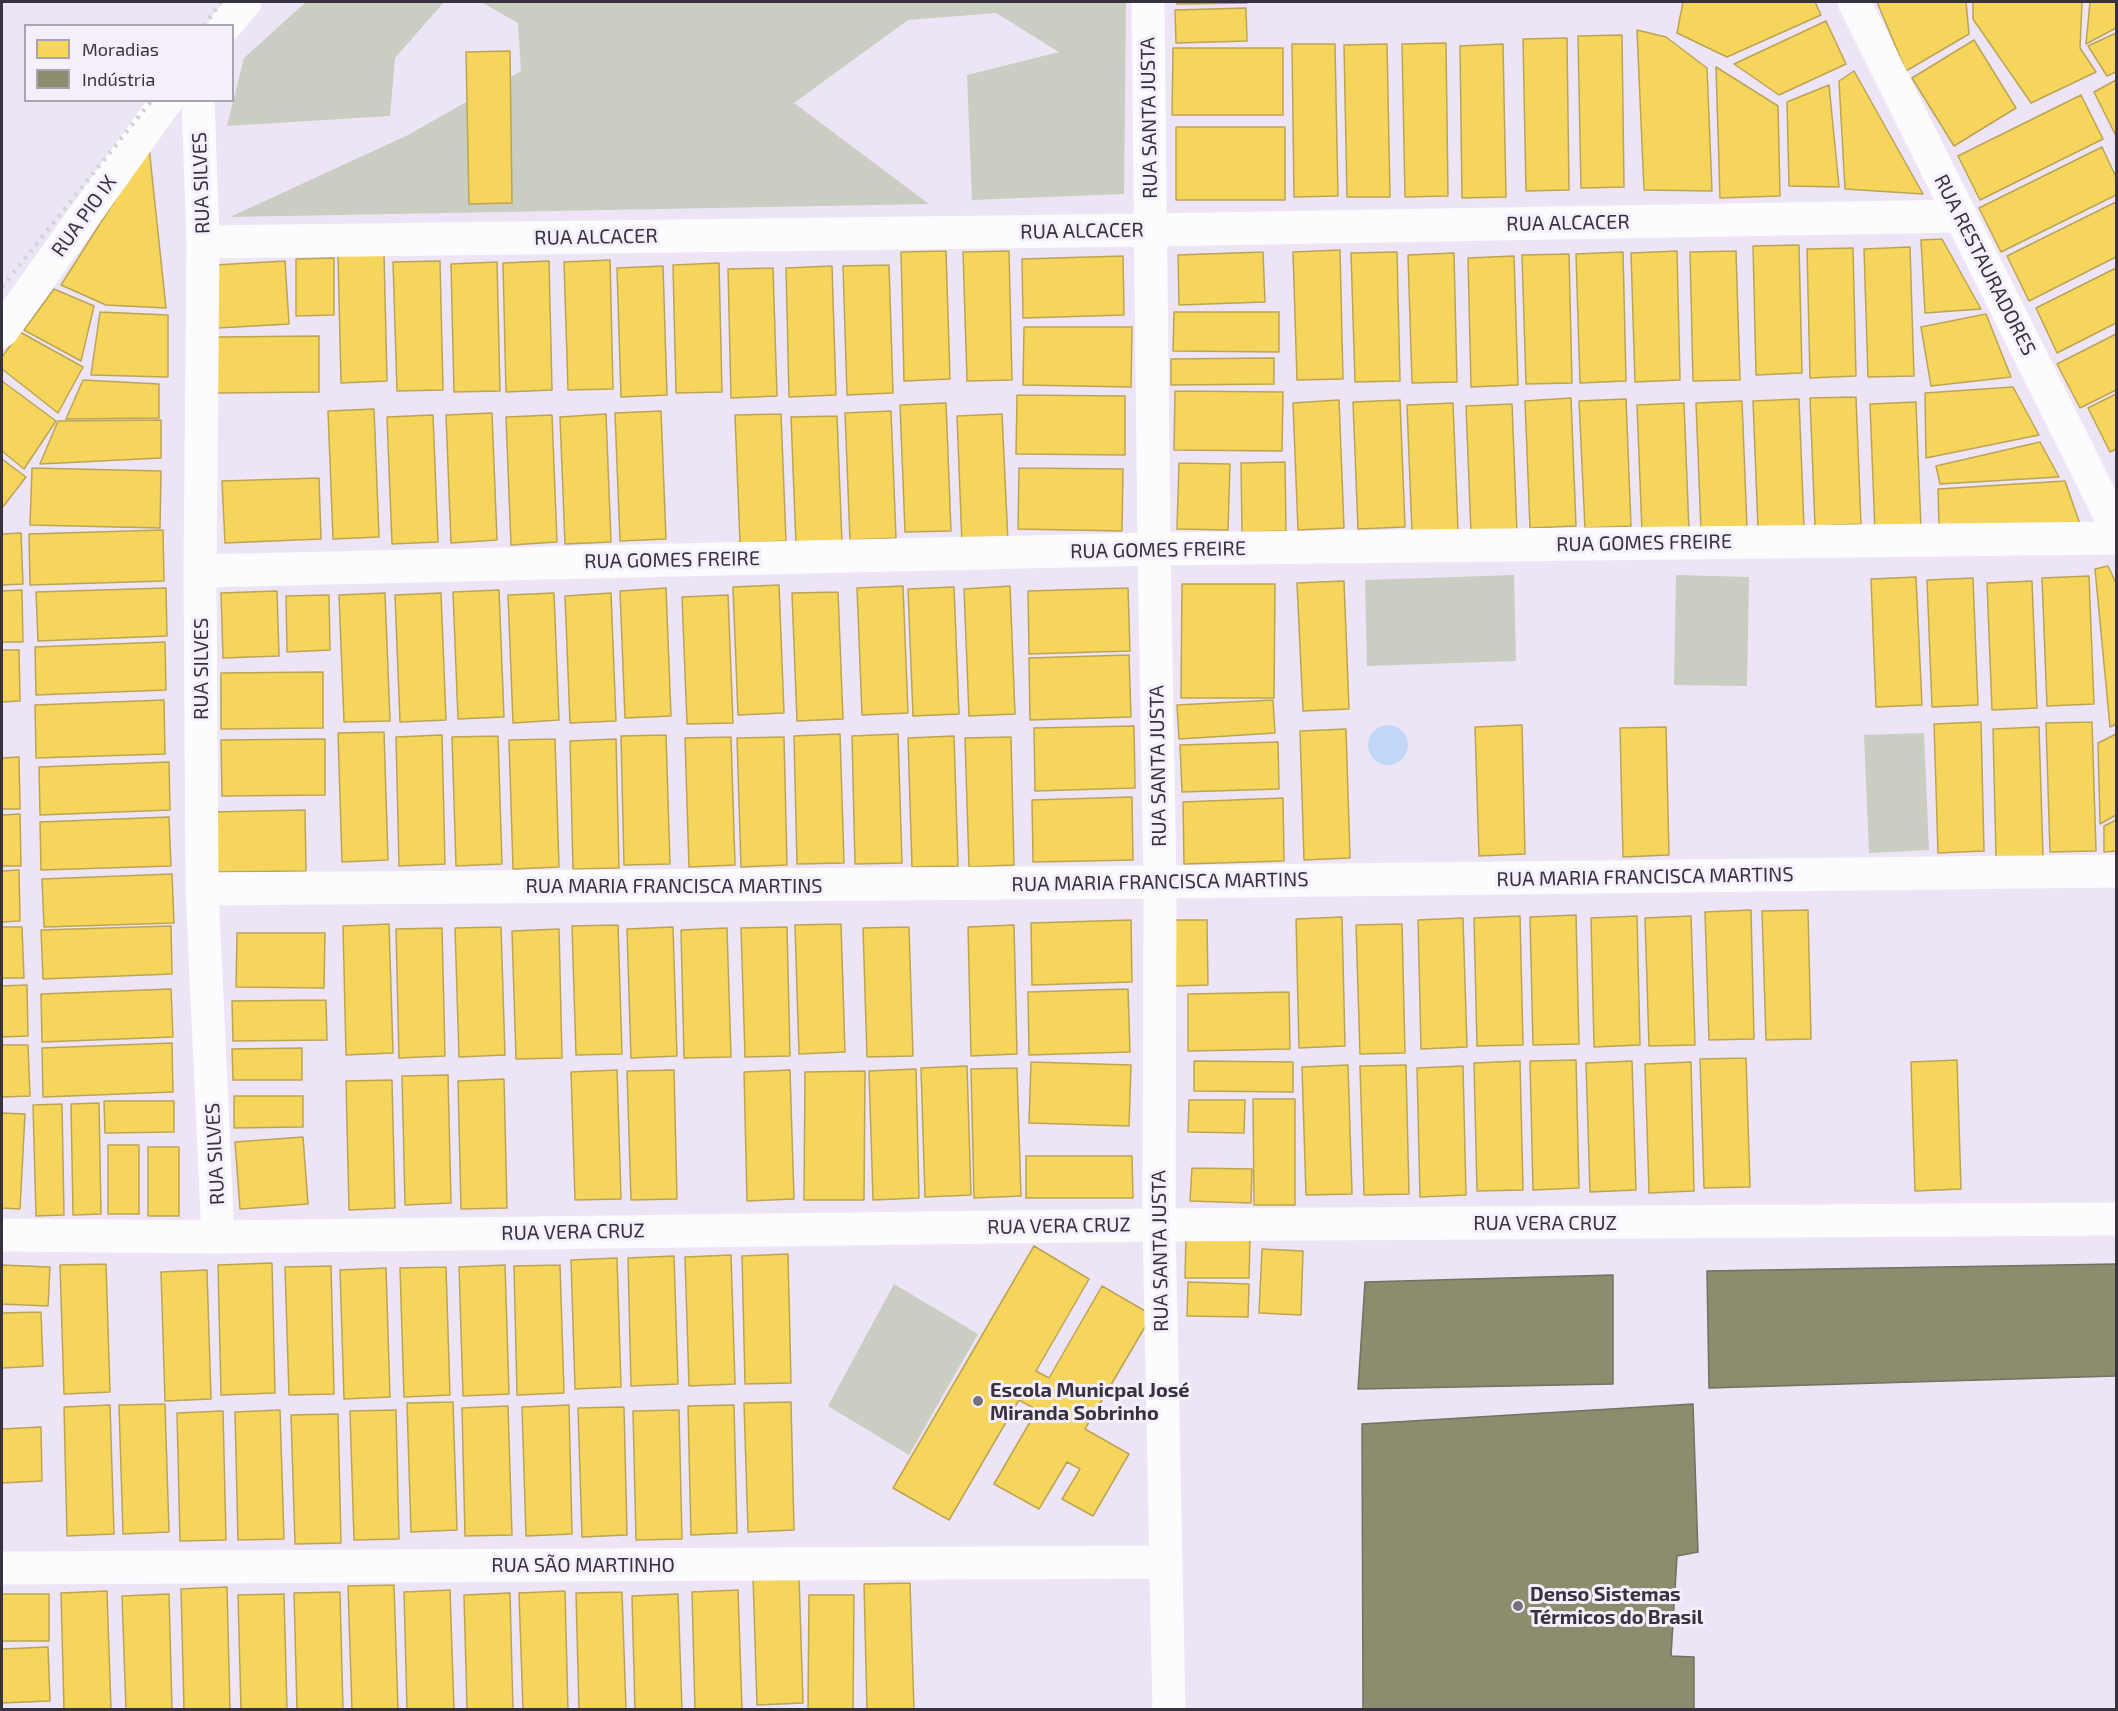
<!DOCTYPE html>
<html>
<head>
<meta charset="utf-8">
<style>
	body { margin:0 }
	#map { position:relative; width:2118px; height:1711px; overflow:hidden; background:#ede5f5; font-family:"Exo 2",sans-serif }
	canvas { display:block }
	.frame { position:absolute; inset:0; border:3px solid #38323e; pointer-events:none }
	.legend { position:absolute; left:24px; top:24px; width:210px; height:78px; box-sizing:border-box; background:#f5effb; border:2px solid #a9a3af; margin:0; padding:8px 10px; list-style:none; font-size:18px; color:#38323e }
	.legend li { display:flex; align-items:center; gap:12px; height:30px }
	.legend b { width:30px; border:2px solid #a9a3af }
</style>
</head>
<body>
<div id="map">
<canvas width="2118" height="1711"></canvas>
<div class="frame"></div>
<ul class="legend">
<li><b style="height:16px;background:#f6d55c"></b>Moradias</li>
<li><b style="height:16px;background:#8c8c6e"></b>Indústria</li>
</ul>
</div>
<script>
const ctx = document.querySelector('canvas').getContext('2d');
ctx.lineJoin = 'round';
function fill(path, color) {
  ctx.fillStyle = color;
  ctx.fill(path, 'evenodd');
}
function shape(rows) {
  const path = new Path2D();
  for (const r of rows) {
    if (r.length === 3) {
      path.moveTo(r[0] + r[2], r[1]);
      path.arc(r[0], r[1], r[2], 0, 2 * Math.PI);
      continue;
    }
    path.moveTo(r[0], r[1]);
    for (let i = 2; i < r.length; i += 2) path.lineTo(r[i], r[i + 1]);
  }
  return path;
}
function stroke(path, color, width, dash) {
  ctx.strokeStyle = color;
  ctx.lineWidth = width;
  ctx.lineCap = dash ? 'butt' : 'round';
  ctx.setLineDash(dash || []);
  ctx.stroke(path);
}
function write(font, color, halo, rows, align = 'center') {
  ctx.font = font + ' "Exo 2",sans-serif';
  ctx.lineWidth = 6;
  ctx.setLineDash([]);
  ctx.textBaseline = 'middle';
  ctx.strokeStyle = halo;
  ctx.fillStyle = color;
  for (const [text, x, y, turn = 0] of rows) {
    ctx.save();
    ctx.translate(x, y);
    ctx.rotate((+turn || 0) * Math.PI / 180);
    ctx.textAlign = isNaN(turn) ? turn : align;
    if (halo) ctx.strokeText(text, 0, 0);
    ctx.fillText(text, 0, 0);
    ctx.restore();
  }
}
fill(shape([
	[306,2,444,2,395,58,390,116,227,126,244,58],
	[481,2,1126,2,1124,194,972,200,967,75,1059,52,996,13,908,20,794,103,929,204,230,217,408,135,521,71,518,23],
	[1514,575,1516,661,1367,666,1365,580],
	[1676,575,1749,577,1747,686,1674,685],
	[1924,733,1929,850,1869,853,1864,735],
	[894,1284,978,1334,909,1455,828,1406]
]), '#cacdc1');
fill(shape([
	[1388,745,20]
]), '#c2d7f8');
const homes = shape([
	[1177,2,1247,2,1247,3,1177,4,1177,2],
	[1683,2,1815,2,1821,15,1727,57,1677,33,1683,2],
	[1877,2,1966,2,1969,34,1906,71,1877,2],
	[1973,2,2082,2,2080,48,2096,72,2031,103,1973,19,1973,2],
	[2090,2,2116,2,2116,28,2086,44,2090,2],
	[1246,8,1247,41,1176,43,1175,10,1246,8],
	[1826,21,1846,64,1779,95,1734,64,1826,21],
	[1637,30,1666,37,1707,68,1712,191,1644,190,1637,30],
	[2116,33,2116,72,2107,76,2088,46,2116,33],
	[1622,35,1624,187,1581,188,1578,36,1622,35],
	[1567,38,1569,190,1526,191,1523,39,1567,38],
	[1974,40,2016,108,1954,146,1912,78,1974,40],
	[1446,43,1448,196,1405,197,1402,44,1446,43],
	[1292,44,1335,44,1338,196,1294,197,1292,44],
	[1387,44,1390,197,1347,197,1344,45,1387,44],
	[1503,44,1506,197,1462,198,1460,46,1503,44],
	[1173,48,1283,48,1283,115,1172,115,1173,48],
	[510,51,512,203,469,204,466,52,510,51],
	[1716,67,1778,106,1780,196,1720,198,1716,67],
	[1854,71,1923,194,1845,189,1839,81,1854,71],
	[2116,80,2116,136,2094,92,2116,80],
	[1829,85,1839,187,1789,186,1787,102,1829,85],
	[2081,95,2103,139,1980,200,1958,156,2081,95],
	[1176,127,1285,127,1285,200,1176,200,1176,127],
	[149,147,166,308,106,305,61,285,149,147],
	[2102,147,2116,177,2116,195,2001,252,1979,208,2102,147],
	[2116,202,2116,257,2029,301,2007,256,2116,202],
	[1942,239,1981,309,1925,313,1921,240,1942,239],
	[1799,245,1802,373,1756,375,1753,246,1799,245],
	[1910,247,1914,376,1868,377,1864,249,1910,247],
	[1853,248,1856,376,1810,378,1807,249,1853,248],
	[1340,250,1343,379,1297,380,1293,252,1340,250],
	[946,251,950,379,904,381,901,252,946,251],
	[1009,251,1012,380,967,381,963,252,1009,251],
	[1677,251,1680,380,1635,382,1631,253,1677,251],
	[1736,251,1740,380,1693,381,1690,252,1736,251],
	[1263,252,1265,302,1179,305,1178,255,1263,252],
	[1397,252,1400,381,1355,382,1351,253,1397,252],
	[1623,252,1626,381,1580,383,1576,254,1623,252],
	[384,253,387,381,341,383,338,255,384,253],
	[1454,253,1457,382,1412,383,1408,255,1454,253],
	[1569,254,1572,383,1526,384,1522,255,1569,254],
	[1123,256,1124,315,1023,318,1022,259,1123,256],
	[1514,256,1518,385,1471,387,1468,258,1514,256],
	[334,258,334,315,296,316,296,259,334,258],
	[610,260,613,389,568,390,564,262,610,260],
	[285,261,289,324,218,328,214,265,285,261],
	[440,261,443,390,397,391,393,262,440,261],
	[549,261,552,390,506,392,503,263,549,261],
	[497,262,500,391,454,392,451,264,497,262],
	[719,263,722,392,676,393,673,265,719,263],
	[889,265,893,393,847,395,843,266,889,265],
	[663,266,667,395,621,397,617,268,663,266],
	[832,266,836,395,789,397,786,268,832,266],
	[773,268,777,396,731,398,728,269,773,268],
	[2116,268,2116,323,2057,353,2036,308,2116,268],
	[54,289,94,306,81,361,24,330,54,289],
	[100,312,168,315,168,377,91,375,100,312],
	[1174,312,1279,312,1279,352,1173,351,1174,312],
	[1986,314,2011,377,1931,386,1921,327,1986,314],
	[1024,327,1132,327,1131,387,1023,385,1024,327],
	[20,332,83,367,58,413,2,369,2,357,20,332],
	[2116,334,2116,390,2080,408,2057,364,2116,334],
	[319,336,319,392,217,393,217,337,319,336],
	[1274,358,1274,384,1171,385,1171,359,1274,358],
	[83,380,159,384,159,418,66,419,83,380],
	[2,381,56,421,24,469,2,451,2,381],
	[2013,387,2039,435,1926,458,1925,393,2013,387],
	[1175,391,1283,392,1282,451,1174,450,1175,391],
	[2116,394,2116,449,2110,452,2088,408,2116,394],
	[1017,395,1125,396,1125,455,1016,454,1017,395],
	[1856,397,1861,524,1815,526,1810,398,1856,397],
	[1571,398,1576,526,1530,528,1525,401,1571,398],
	[1626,399,1631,526,1585,528,1579,401,1626,399],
	[1799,399,1804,527,1758,528,1753,401,1799,399],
	[1339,400,1344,528,1298,530,1293,403,1339,400],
	[1400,400,1405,527,1358,529,1353,402,1400,400],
	[1742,401,1747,528,1701,530,1696,403,1742,401],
	[1916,402,1921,529,1875,532,1870,404,1916,402],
	[946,403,951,531,905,532,900,405,946,403],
	[1453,403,1458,530,1412,533,1407,405,1453,403],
	[1684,403,1689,531,1642,532,1637,405,1684,403],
	[1512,404,1517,532,1471,533,1466,406,1512,404],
	[374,409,379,537,333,539,328,411,374,409],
	[661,411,666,539,620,541,615,413,661,411],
	[891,411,896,538,850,540,845,413,891,411],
	[492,413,497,540,451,543,446,415,492,413],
	[606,414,611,542,565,544,560,417,606,414],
	[781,414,786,541,740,543,735,415,781,414],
	[1002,414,1008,542,962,544,957,416,1002,414],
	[433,415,438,542,392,544,387,417,433,415],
	[552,415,557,542,511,545,506,417,552,415],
	[837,416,842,543,796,545,791,417,837,416],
	[161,420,161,458,40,464,58,421,161,420],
	[2040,442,2059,477,1940,484,1936,466,2040,442],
	[2,459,26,477,2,508,2,459],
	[1285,462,1286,531,1242,532,1241,463,1285,462],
	[1179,463,1230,464,1228,530,1177,529,1179,463],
	[32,468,161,471,160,528,30,525,32,468],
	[1019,468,1123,469,1122,531,1018,529,1019,468],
	[319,478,321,539,225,543,222,481,319,478],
	[2065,481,2081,527,1939,526,1938,489,2065,481],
	[163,530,164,581,30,585,29,534,163,530],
	[21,533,23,584,2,585,2,534,21,533],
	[2108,566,2116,583,2116,724,2110,727,2095,569,2108,566],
	[2089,576,2094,704,2047,706,2042,578,2089,576],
	[1916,577,1922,705,1876,707,1871,579,1916,577],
	[1973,578,1978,705,1932,707,1927,580,1973,578],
	[1344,581,1349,709,1303,711,1297,583,1344,581],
	[2032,581,2037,708,1992,710,1987,583,2032,581],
	[1182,584,1275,584,1274,698,1181,698,1182,584],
	[779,585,784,713,738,715,733,587,779,585],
	[903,586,908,713,862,715,857,588,903,586],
	[1010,586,1015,714,969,716,964,589,1010,586],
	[954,587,959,714,913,716,908,589,954,587],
	[166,588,167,636,38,641,36,592,166,588],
	[666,588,671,716,625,718,620,591,666,588],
	[1128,588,1130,651,1029,654,1028,591,1128,588],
	[22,590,23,642,2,642,2,591,22,590],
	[499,590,504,717,458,719,453,592,499,590],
	[277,591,279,656,223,658,221,593,277,591],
	[838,592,843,719,797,721,792,593,838,592],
	[385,593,390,721,344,722,339,595,385,593],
	[441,593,446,720,400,722,395,595,441,593],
	[554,593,559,720,513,723,508,595,554,593],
	[611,593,616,721,570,723,565,596,611,593],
	[329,595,330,650,287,652,286,596,329,595],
	[728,595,733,723,687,724,682,597,728,595],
	[165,642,166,690,36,695,35,647,165,642],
	[2,650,19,650,20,701,2,702,2,650],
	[1129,655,1131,717,1030,720,1029,658,1129,655],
	[323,672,323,728,221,729,221,673,323,672],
	[164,700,165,754,36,758,35,705,164,700],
	[1273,700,1275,733,1179,739,1177,705,1273,700],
	[1981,722,1984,851,1938,853,1934,724,1981,722],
	[2092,722,2096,851,2050,852,2046,723,2092,722],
	[1522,725,1525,854,1479,856,1475,727,1522,725],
	[1134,726,1135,788,1035,791,1034,728,1134,726],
	[1666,727,1669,855,1623,857,1620,728,1666,727],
	[2039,727,2043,856,1996,858,1993,729,2039,727],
	[1346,729,1350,858,1304,860,1300,731,1346,729],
	[384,732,388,860,342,862,338,733,384,732],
	[840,734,844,863,797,864,794,736,840,734],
	[898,734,902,863,855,864,852,736,898,734],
	[2116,734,2116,815,2100,824,2098,743,2116,734],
	[442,735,445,864,399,866,396,737,442,735],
	[666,735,670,864,624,865,621,736,666,735],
	[498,736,502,864,456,866,452,737,498,736],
	[954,736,958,866,912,867,908,738,954,736],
	[731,737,735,865,689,867,685,738,731,737],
	[784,737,787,865,741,867,737,738,784,737],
	[1011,737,1014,865,969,867,965,738,1011,737],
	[325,739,325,795,222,796,221,740,325,739],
	[555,739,559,867,513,869,509,740,555,739],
	[616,739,619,868,573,869,570,741,616,739],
	[1278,742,1279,789,1182,792,1180,745,1278,742],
	[19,757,20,809,2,809,2,758,19,757],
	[169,762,170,810,40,815,39,767,169,762],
	[1132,797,1133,860,1033,862,1032,800,1132,797],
	[1283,798,1284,861,1184,864,1183,802,1283,798],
	[305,810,306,871,213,872,213,812,305,810],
	[20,814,21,866,2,866,2,815,20,814],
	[169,817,171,866,41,870,40,822,169,817],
	[2116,820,2116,851,2104,852,2104,826,2116,820],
	[19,870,20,921,2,922,2,871,19,870],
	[172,874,174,923,44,927,42,879,172,874],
	[1751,910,1754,1039,1709,1040,1705,912,1751,910],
	[1808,910,1811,1039,1766,1040,1762,911,1808,910],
	[1576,915,1579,1044,1533,1045,1530,917,1576,915],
	[1520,916,1523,1045,1477,1046,1474,918,1520,916],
	[1637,916,1640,1045,1594,1047,1591,918,1637,916],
	[1691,916,1695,1045,1649,1046,1645,918,1691,916],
	[1342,917,1345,1046,1299,1048,1296,919,1342,917],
	[1463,918,1467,1047,1421,1049,1418,920,1463,918],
	[1131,920,1132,982,1032,985,1031,923,1131,920],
	[1173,920,1207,920,1208,985,1174,986,1173,920],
	[389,924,393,1053,346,1055,343,926,389,924],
	[841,924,845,1052,799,1054,795,925,841,924],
	[1402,924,1405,1053,1360,1054,1356,925,1402,924],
	[618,925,622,1054,576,1055,572,926,618,925],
	[1014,925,1017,1054,971,1056,968,927,1014,925],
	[171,926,172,974,43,979,41,930,171,926],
	[2,927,22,927,24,978,2,978,2,927],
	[501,927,505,1055,459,1057,455,928,501,927],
	[673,927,677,1056,631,1058,627,929,673,927],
	[787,927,790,1056,745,1057,741,928,787,927],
	[909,927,913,1056,867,1057,863,928,909,927],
	[442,928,445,1056,399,1058,396,929,442,928],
	[727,928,731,1057,684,1058,681,930,727,928],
	[559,929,562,1058,516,1059,512,931,559,929],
	[237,933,325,933,324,988,236,987,237,933],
	[27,985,28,1036,2,1037,2,986,27,985],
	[171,989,173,1037,42,1042,41,994,171,989],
	[1128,989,1130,1052,1029,1055,1028,992,1128,989],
	[1289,992,1290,1049,1188,1051,1188,994,1289,992],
	[326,1000,327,1040,233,1041,232,1001,326,1000],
	[172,1043,173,1092,43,1097,42,1048,172,1043],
	[2,1045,28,1045,30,1096,2,1097,2,1045],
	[302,1048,302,1080,233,1080,232,1049,302,1048],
	[1746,1058,1750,1187,1704,1188,1700,1059,1746,1058],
	[1576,1060,1579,1188,1533,1190,1530,1061,1576,1060],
	[1957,1060,1961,1189,1915,1191,1911,1062,1957,1060],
	[1194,1061,1293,1062,1293,1092,1194,1091,1194,1061],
	[1520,1061,1523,1190,1477,1191,1474,1063,1520,1061],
	[1632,1061,1636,1190,1590,1192,1586,1063,1632,1061],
	[1031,1062,1131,1065,1129,1126,1029,1123,1031,1062],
	[1691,1062,1694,1191,1649,1193,1645,1064,1691,1062],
	[1348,1065,1352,1194,1306,1195,1302,1067,1348,1065],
	[1406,1065,1409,1194,1364,1195,1360,1066,1406,1065],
	[967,1066,971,1195,925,1197,921,1068,967,1066],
	[1463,1066,1466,1195,1420,1197,1417,1068,1463,1066],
	[1017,1068,1021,1196,974,1198,971,1069,1017,1068],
	[916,1069,919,1198,873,1200,869,1071,916,1069],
	[617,1070,621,1199,575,1200,571,1072,617,1070],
	[674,1070,677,1199,631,1200,627,1071,674,1070],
	[790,1070,794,1199,747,1201,744,1072,790,1070],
	[865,1071,864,1200,804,1200,805,1072,865,1071],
	[448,1075,451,1203,405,1205,402,1076,448,1075],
	[504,1079,507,1208,461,1209,458,1081,504,1079],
	[392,1080,395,1208,349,1210,346,1081,392,1080],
	[234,1096,303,1096,303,1127,234,1128,234,1096],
	[1253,1099,1295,1099,1295,1205,1254,1205,1253,1099],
	[1189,1100,1245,1100,1244,1133,1188,1132,1189,1100],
	[104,1101,174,1101,174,1132,105,1133,104,1101],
	[99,1103,101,1214,73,1215,71,1104,99,1103],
	[62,1104,64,1215,36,1216,33,1105,62,1104],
	[2,1113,25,1114,20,1209,2,1208,2,1113],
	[303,1137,308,1204,240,1209,235,1142,303,1137],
	[108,1145,139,1145,139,1214,108,1214,108,1145],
	[148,1147,179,1147,179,1216,148,1216,148,1147],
	[1026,1156,1132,1156,1133,1198,1026,1198,1026,1156],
	[1192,1168,1252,1169,1251,1203,1190,1201,1192,1168],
	[1186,1237,1250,1237,1249,1278,1185,1278,1186,1237],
	[1034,1246,1089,1279,1036,1371,1049,1378,1102,1286,1152,1315,1085,1429,1129,1454,1093,1516,1062,1499,1080,1469,1067,1462,1039,1509,994,1484,1037,1410,1019,1400,949,1520,893,1488,1034,1246],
	[1262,1249,1303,1251,1301,1315,1259,1313,1262,1249],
	[788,1254,791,1383,745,1384,742,1256,788,1254],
	[731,1255,735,1384,689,1386,685,1257,731,1255],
	[674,1256,678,1384,631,1386,628,1258,674,1256],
	[617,1258,621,1387,575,1389,571,1260,617,1258],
	[272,1263,275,1393,221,1395,218,1265,272,1263],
	[106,1264,110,1392,64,1394,60,1265,106,1264],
	[2,1265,50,1267,48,1306,2,1304,2,1265],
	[505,1265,509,1394,463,1396,459,1267,505,1265],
	[560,1265,564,1393,517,1395,514,1266,560,1265],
	[331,1266,334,1394,289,1395,285,1267,331,1266],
	[446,1267,450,1395,404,1397,400,1268,446,1267],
	[386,1268,390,1397,344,1399,340,1270,386,1268],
	[207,1270,211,1399,165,1401,161,1272,207,1270],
	[1188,1282,1249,1284,1248,1317,1187,1316,1188,1282],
	[41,1312,43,1366,2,1368,2,1313,41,1312],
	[453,1402,457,1530,411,1532,407,1403,453,1402],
	[791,1402,794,1530,748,1532,744,1403,791,1402],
	[165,1404,169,1532,123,1534,119,1405,165,1404],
	[110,1405,114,1534,67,1536,64,1407,110,1405],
	[569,1405,572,1534,526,1536,522,1407,569,1405],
	[734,1405,737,1533,691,1535,688,1406,734,1405],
	[508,1406,512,1535,465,1536,462,1408,508,1406],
	[624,1407,627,1535,582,1537,578,1408,624,1407],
	[280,1410,284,1539,238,1540,235,1412,280,1410],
	[396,1410,399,1539,354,1540,350,1411,396,1410],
	[679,1410,682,1539,636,1540,633,1411,679,1410],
	[223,1411,226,1540,180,1541,177,1413,223,1411],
	[338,1414,341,1543,295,1544,291,1415,338,1414],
	[41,1427,42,1481,2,1483,2,1429,41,1427],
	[799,1575,803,1703,757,1705,753,1576,799,1575],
	[910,1583,914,1710,867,1710,864,1584,910,1583],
	[394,1585,398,1710,352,1710,348,1586,394,1585],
	[227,1587,230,1710,184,1710,181,1589,227,1587],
	[450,1590,454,1710,407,1710,404,1592,450,1590],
	[738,1590,742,1710,695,1710,692,1592,738,1590],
	[107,1591,111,1710,64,1710,61,1593,107,1591],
	[565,1591,568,1710,523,1710,519,1593,565,1591],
	[340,1592,343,1710,297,1710,294,1593,340,1592],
	[622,1592,626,1710,579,1710,576,1593,622,1592],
	[510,1593,513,1710,467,1710,464,1595,510,1593],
	[2,1594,49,1594,49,1641,2,1641,2,1594],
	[169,1594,172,1710,126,1710,122,1596,169,1594],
	[284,1594,287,1710,241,1710,238,1595,284,1594],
	[678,1594,682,1710,635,1710,632,1596,678,1594],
	[809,1595,854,1595,853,1710,808,1710,809,1595],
	[48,1647,50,1701,2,1703,2,1649,48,1647]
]);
fill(homes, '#f6d55c');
stroke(homes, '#bda453', 1.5);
const industry = shape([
	[2116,1264,2116,1376,1709,1388,1707,1271,2116,1264],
	[1613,1275,1613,1384,1358,1389,1365,1282,1613,1275],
	[1693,1404,1698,1552,1677,1556,1671,1656,1694,1657,1694,1710,1363,1710,1362,1424,1693,1404]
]);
fill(industry, '#8c8c6e');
stroke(industry, '#737160', 1.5);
stroke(shape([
	[1148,2,1154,549,1160,882,1159,1225,1169,1710],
	[1854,2,2116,528],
	[225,26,245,2],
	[198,100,203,242,200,571,202,889,218,1237],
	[203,242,1150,230,1961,216],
	[2,331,167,100],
	[200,571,1154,549,2116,538],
	[202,889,1160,882,2116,871],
	[2,1235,218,1237,1159,1225,2116,1219],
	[2,1568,1165,1562]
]), '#fcfbfe', 33);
stroke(shape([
	[204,26,221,2],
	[2,287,152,100]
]), '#d4d2d6', 4.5, [3, 6]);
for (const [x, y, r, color] of [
	[978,1401,6,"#77717e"],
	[1518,1606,6,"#77717e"]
]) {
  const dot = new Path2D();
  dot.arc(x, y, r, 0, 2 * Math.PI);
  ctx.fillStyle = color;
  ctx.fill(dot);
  stroke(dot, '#f5effb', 2);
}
write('20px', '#38323e', '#f5effb', [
	["RUA SANTA JUSTA",1149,118,-91],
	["RUA SILVES",201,183,-92],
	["RUA PIO IX",84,216,-54],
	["RUA ALCACER",1568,223,-1],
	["RUA ALCACER",1082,231,-1],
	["RUA ALCACER",596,237,-1],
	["RUA RESTAURADORES",1985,265,63],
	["RUA GOMES FREIRE",1644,543,-1],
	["RUA GOMES FREIRE",1158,550,-1],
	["RUA GOMES FREIRE",672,560,-1],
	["RUA SILVES",201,669,-90],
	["RUA SANTA JUSTA",1158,766,-91],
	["RUA MARIA FRANCISCA MARTINS",1645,877,-1],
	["RUA MARIA FRANCISCA MARTINS",1160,882,-1],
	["RUA MARIA FRANCISCA MARTINS",674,886],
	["RUA SILVES",215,1154,-93],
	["RUA VERA CRUZ",1545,1223],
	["RUA VERA CRUZ",1059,1226,-1],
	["RUA VERA CRUZ",573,1232,-1],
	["RUA SANTA JUSTA",1160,1251,-91],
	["RUA SÃO MARTINHO",583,1565]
]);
write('bold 20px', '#38323e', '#f5effb', [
	["Escola Municpal José",990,1390],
	["Miranda Sobrinho",990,1413],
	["Denso Sistemas",1530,1594],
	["Térmicos do Brasil",1530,1617]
], 'left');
</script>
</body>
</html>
